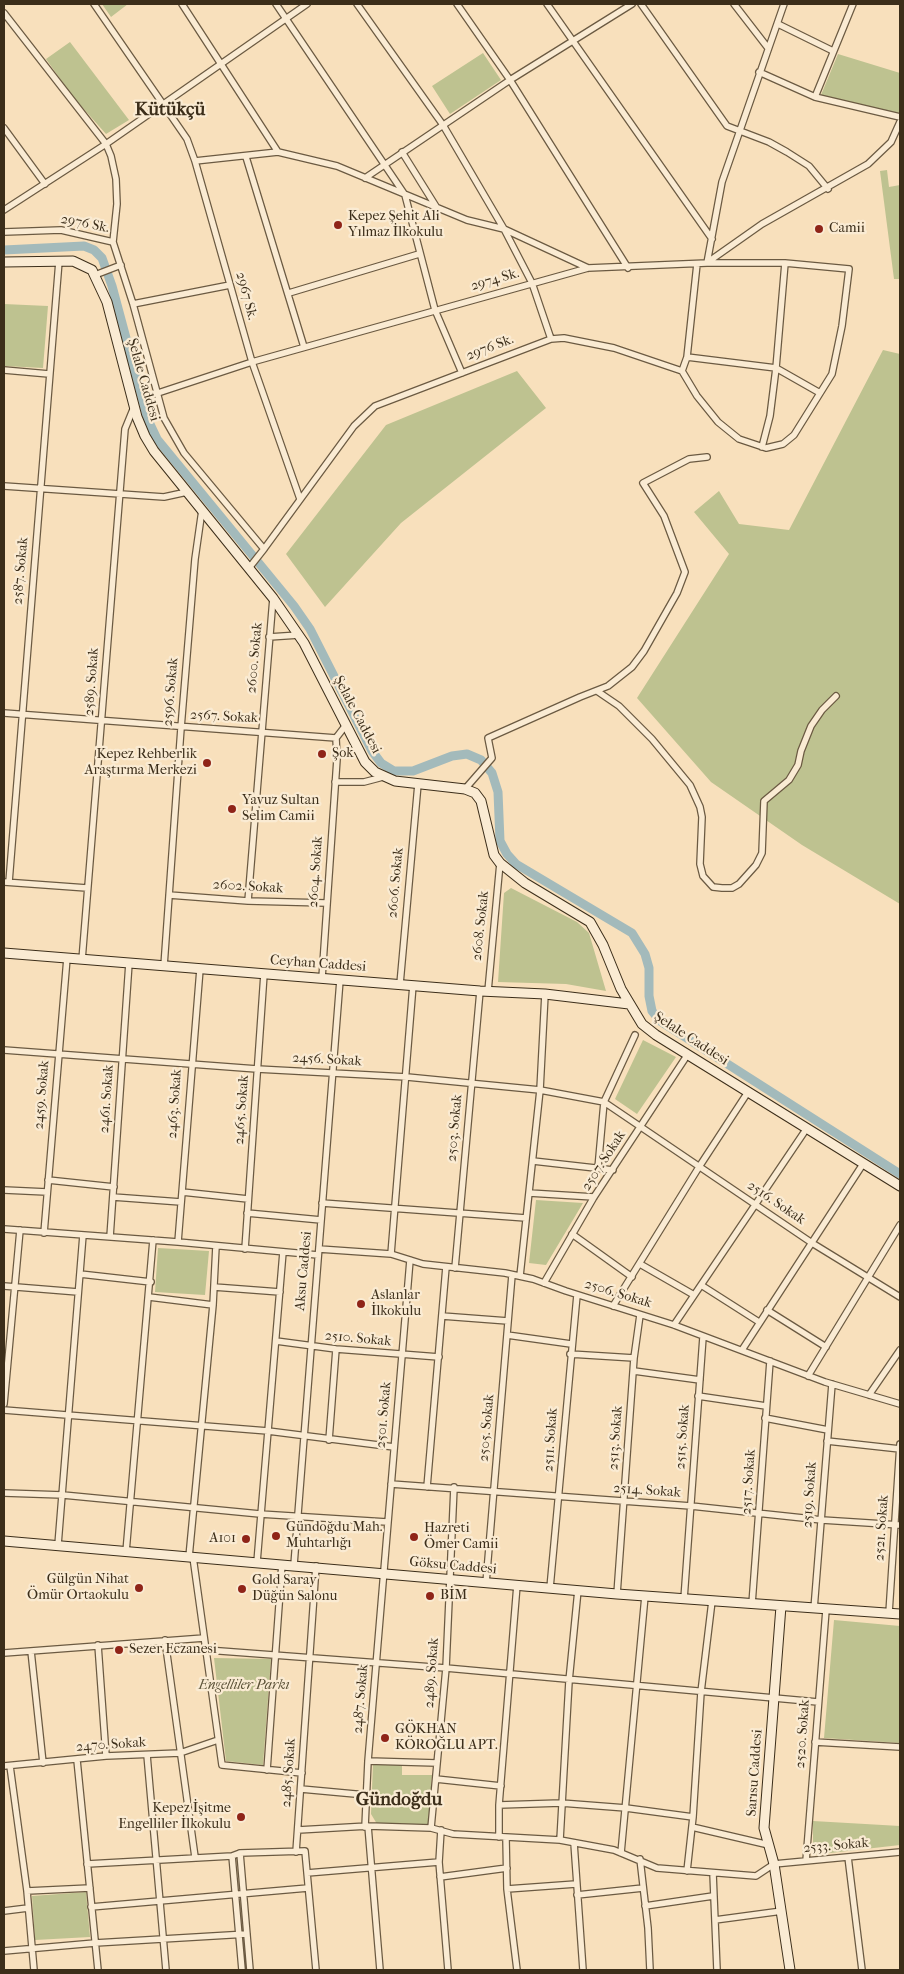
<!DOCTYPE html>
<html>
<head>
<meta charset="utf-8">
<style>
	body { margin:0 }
	#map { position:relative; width:904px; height:1974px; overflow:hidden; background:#f8e0bc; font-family:"IM FELL French Canon",serif }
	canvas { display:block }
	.frame { position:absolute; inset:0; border:5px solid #3c2e1a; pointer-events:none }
</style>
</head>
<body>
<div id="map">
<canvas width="904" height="1974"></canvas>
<div class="frame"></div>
</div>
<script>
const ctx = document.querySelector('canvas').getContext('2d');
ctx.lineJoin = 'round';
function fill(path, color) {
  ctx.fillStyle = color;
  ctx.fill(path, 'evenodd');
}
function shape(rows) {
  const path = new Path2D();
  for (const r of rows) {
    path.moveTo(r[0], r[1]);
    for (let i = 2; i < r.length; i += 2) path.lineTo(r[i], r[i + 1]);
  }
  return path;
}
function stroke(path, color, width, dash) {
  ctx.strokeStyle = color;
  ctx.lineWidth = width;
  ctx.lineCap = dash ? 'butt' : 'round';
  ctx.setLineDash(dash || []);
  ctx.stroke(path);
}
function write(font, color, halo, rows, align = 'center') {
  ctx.font = font + ' "IM FELL French Canon",serif';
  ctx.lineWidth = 4.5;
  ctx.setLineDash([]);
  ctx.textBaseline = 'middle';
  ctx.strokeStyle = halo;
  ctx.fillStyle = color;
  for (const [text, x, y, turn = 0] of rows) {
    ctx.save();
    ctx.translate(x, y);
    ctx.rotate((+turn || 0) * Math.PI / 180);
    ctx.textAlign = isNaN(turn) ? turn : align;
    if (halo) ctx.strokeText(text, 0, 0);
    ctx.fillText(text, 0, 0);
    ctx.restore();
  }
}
fill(shape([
	[102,4,128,4,111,17],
	[70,42,129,120,106,134,73,97,46,59],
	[483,53,501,80,450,114,432,86],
	[838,54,900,73,900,112,897,114,821,95],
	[887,170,889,187,900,185,900,279,894,279,880,171],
	[4,304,48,306,43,368,4,366],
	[883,350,900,354,900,904,802,845,711,782,637,698,729,554,694,512,719,491,739,524,789,530],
	[517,371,546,408,401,523,325,607,286,554,386,425],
	[511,888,577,922,589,933,606,991,566,984,498,982,504,893],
	[643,1040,676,1057,637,1114,615,1099],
	[536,1200,583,1203,546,1265,529,1263],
	[158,1248,209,1251,205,1295,155,1292],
	[834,1620,900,1626,900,1743,824,1738],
	[214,1658,271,1659,263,1765,226,1761],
	[373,1763,402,1765,402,1775,432,1775,428,1824,377,1824,371,1814],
	[813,1821,900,1826,900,1845,813,1855],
	[86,1892,90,1937,35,1940,32,1896]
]), '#bec290');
stroke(shape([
	[4,250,84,246,94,250,102,258,112,286,148,420,157,439,294,606,310,629,372,751,381,763,394,771,413,771,452,756,467,754,481,760,492,773,498,792,500,841,507,854,516,864,632,933,645,954,649,968,649,996,652,1011,660,1021,900,1174]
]), '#a3babb', 9);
const street = shape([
	[94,4,187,139,195,161,252,362,300,499],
	[182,4,278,152],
	[276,4,405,195,435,310,462,373],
	[357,4,443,125,504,229,532,283,551,339],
	[457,4,510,80,628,268],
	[547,4,712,239],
	[641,4,727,126,769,142,787,152,809,166,828,189],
	[734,4,768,48],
	[4,13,106,144,111,156,116,179,117,204,113,242],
	[778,24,833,51],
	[759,72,815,97,900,117],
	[815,97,853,4],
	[4,128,45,184],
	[402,152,437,208],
	[246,157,304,347],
	[195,161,278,152,337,166,467,220,504,229,588,268],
	[365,178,510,80,632,4],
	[4,210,106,144,307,4],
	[4,232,61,230,113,242,133,304,164,418,184,453,264,549],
	[708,262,762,224,868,164,891,142,900,122],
	[707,263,722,182,784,4],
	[95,275,121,265],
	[289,293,419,254],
	[133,304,230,285],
	[687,357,776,368,820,393],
	[4,370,49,374],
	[682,371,687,357,697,264],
	[158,393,252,362,588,268,707,263,785,263,849,269,842,326,832,374,794,435,783,444,766,448,739,439,718,422,697,396,682,371,614,348,564,338,551,339,375,406,354,426,264,549,249,568],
	[762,447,770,416,776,368,785,263],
	[4,486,164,497,187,492],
	[269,637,299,635],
	[597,691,619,706,652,739,690,785,700,807,702,817,700,864,703,876,713,887,722,888,732,888,739,884,756,865,762,853,764,801,789,780,798,765,801,751,811,726,822,710,836,696],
	[4,713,336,738,346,725],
	[335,782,364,782,383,777],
	[465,789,492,758,488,738,580,697,608,686,632,667,644,651,677,593,685,572,664,516,643,483,689,459,707,457],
	[4,882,87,888],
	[9,882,59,261],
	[169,895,248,901,326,903],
	[248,901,273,598],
	[82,960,125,429,134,407],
	[164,966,181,728,195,559,202,510],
	[322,978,337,759,336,738],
	[400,984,418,784],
	[488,991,500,863],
	[4,1050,257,1069,407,1077,540,1090,604,1102,812,1243,900,1297],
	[533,1161,613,1170],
	[598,1168,604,1102,635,1035],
	[48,1180,114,1187],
	[4,1190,47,1192],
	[182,1192,248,1199],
	[529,1193,594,1197],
	[113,1197,181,1202],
	[322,1203,526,1218],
	[247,1213,321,1220],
	[4,1229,178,1242,318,1255],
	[44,1233,67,958],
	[572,1234,632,1277],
	[110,1237,129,963],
	[178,1242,200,969],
	[245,1249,264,974],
	[319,1249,391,1254,423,1264,505,1273,533,1279,566,1291,674,1325,825,1382,900,1404],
	[391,1254,413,985],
	[640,1264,694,1295],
	[455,1268,480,991],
	[80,1274,151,1282],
	[520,1276,540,1090,545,994],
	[544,1283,594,1197,688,1054],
	[701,1285,759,1322],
	[4,1286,78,1292],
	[214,1287,280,1292],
	[149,1297,213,1305],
	[613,1306,699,1167,748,1092],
	[767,1310,826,1347],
	[442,1316,508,1321],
	[674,1325,807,1128],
	[507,1335,571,1344],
	[276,1341,336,1349,439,1357],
	[742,1350,863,1164],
	[570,1354,634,1358],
	[634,1371,700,1380],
	[808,1376,900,1225],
	[869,1395,900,1350],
	[698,1396,766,1406],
	[4,1404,20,1230],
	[4,1410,268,1431,394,1447],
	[765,1418,828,1430],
	[329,1440,336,1349],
	[827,1441,900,1449],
	[391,1484,691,1506,822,1520,900,1525],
	[427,1487,446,1267],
	[4,1493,63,1495,260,1514,387,1522],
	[58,1545,83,1235],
	[126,1552,153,1240],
	[189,1557,213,1305,216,1246],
	[193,1557,222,1765,302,1773],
	[257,1562,283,1252],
	[294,1565,340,980],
	[486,1583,512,1275],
	[550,1588,577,1295],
	[617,1594,634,1358,640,1315],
	[684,1599,703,1337],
	[752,1604,770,1361],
	[814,1609,832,1384],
	[889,1613,900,1444],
	[165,1640,195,1857],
	[98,1645,106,1756],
	[207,1650,446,1668,818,1702],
	[31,1651,43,1763],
	[4,1653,204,1638],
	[815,1742,900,1747],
	[147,1755,166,1970],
	[77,1760,98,1970],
	[368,1761,437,1763],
	[4,1766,106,1756,180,1753,218,1740],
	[10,1766,27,1891,34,1970],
	[267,1770,282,1564],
	[436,1779,501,1786],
	[301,1789,366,1795],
	[499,1805,561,1803,626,1808,693,1817],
	[368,1826,380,1970],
	[365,1827,368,1761,410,1260],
	[692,1827,769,1845],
	[431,1828,446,1668,454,1487],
	[298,1830,368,1826,431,1828,453,1834,560,1840,614,1850,657,1868,756,1876,774,1864,900,1852],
	[441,1830,439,1862,448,1970],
	[499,1837,499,1805,517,1585],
	[506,1838,507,1889,517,1970],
	[560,1840,569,1681,578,1590],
	[574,1843,583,1970],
	[296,1852,316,1566],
	[240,1853,250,1970],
	[621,1853,645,1596],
	[232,1856,242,1970],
	[848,1857,862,1970],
	[640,1859,648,1928,650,1970],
	[806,1861,826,1610],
	[87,1864,232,1856,240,1853,305,1851,316,1970],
	[687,1871,693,1817,701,1692,712,1601],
	[307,1873,439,1862],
	[713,1873,717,1970],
	[440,1877,507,1868],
	[507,1889,576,1884],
	[27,1891,90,1888],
	[577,1895,643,1888],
	[645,1906,713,1896],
	[91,1907,308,1888],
	[4,1911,28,1908],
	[715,1920,782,1911],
	[4,1951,95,1943,247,1934]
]);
const secondary = shape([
	[4,262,73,261,92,270,107,302,137,417,145,436,154,451,273,598,304,643,365,762,375,772,395,781,465,789,475,793,481,801,494,855,500,863,525,883,590,922,603,945,621,989,642,1024,656,1035,900,1186],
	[4,953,480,991,545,994,629,1004],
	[4,1541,617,1594,900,1614],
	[781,1606,764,1828,774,1864,790,1970]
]);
stroke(street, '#6b5a42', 8);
stroke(secondary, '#3c2e1a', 11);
stroke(street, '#faebd3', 5.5);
stroke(secondary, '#faebd3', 9);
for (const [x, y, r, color] of [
	[338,225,5,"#8f2418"],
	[819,229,5,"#8f2418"],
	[322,754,5,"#8f2418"],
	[207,763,5,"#8f2418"],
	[232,809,5,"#8f2418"],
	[361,1304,5,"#8f2418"],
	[276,1536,5,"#8f2418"],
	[414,1537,5,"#8f2418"],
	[246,1539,5,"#8f2418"],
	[139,1588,5,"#8f2418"],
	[242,1589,5,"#8f2418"],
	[430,1596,5,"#8f2418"],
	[119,1650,5,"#8f2418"],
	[385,1738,5,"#8f2418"],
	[241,1817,5,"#8f2418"]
]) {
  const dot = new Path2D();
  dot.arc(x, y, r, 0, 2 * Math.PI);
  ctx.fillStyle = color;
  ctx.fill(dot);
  stroke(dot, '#faebd3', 2);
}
write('14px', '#3c2e1a', '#faebd3', [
	["Kepez Şehit Ali",348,217],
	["Yılmaz İlkokulu",348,233],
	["Camii",829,229],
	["Şok",332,754],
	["Kepez Rehberlik",197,755,"right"],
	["Araştırma Merkezi",197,771,"right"],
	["Yavuz Sultan",242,801],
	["Selim Camii",242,817],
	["Aslanlar",371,1296],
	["İlkokulu",371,1312],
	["Gündoğdu Mah.",286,1528],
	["Muhtarlığı",286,1544],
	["Hazreti",424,1529],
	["Ömer Camii",424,1545],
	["A101",236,1539,"right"],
	["Gülgün Nihat",129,1580,"right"],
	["Ömür Ortaokulu",129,1596,"right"],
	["Gold Saray",252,1581],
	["Düğün Salonu",252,1597],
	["BİM",440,1596],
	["Sezer Eczanesi",129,1650],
	["GÖKHAN",395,1730],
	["KÖROĞLU APT.",395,1746],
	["Kepez İşitme",231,1809,"right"],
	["Engelliler İlkokulu",231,1825,"right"]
], 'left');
write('14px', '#3c2e1a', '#faebd3', [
	["2976 Sk.",85,224,11],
	["2974 Sk.",495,280,-16],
	["2967 Sk.",246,296,75],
	["2976 Sk.",490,348,-21],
	["Şelale Caddesi",143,380,74],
	["2587. Sokak",21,571,-85],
	["2600. Sokak",255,658,-85],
	["2589. Sokak",92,682,-86],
	["2596. Sokak",171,692,-85],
	["Şelale Caddesi",357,715,62],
	["2567. Sokak",224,717,3],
	["2604. Sokak",316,872,-86],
	["2606. Sokak",396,883,-85],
	["2602. Sokak",248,887,3],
	["2608. Sokak",481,926,-84],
	["Ceyhan Caddesi",318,964,4],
	["Şelale Caddesi",691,1039,33],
	["2456. Sokak",327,1060,3],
	["2459. Sokak",42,1095,-85],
	["2461. Sokak",107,1099,-86],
	["2463. Sokak",175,1104,-86],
	["2465. Sokak",242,1110,-86],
	["2503. Sokak",455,1128,-85],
	["2507. Sokak",604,1161,-57],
	["2516. Sokak",776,1203,34],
	["Aksu Caddesi",304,1271,-85],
	["2506. Sokak",618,1294,17],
	["2510. Sokak",358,1339,5],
	["2501. Sokak",384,1415,-85],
	["2505. Sokak",487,1428,-85],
	["2515. Sokak",683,1437,-86],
	["2513. Sokak",616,1438,-86],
	["2511. Sokak",551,1440,-86],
	["2517. Sokak",749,1482,-86],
	["2514. Sokak",647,1491,4],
	["2519. Sokak",810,1495,-86],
	["2521. Sokak",882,1528,-86],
	["Göksu Caddesi",453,1566,5],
	["2489. Sokak",432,1673,-86],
	["2487. Sokak",361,1699,-85],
	["2520. Sokak",803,1734,-86],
	["2470. Sokak",111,1745,-4],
	["2485. Sokak",289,1773,-86],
	["Sarısu Caddesi",755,1773,-86],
	["2533. Sokak",836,1846,-5]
]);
write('italic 14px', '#5c5338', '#faebd3', [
	["Engelliler Parkı",244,1686]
]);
write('bold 19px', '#3c2e1a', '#faebd3', [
	["Kütükçü",170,110],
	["Gündoğdu",399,1800]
]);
</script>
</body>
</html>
